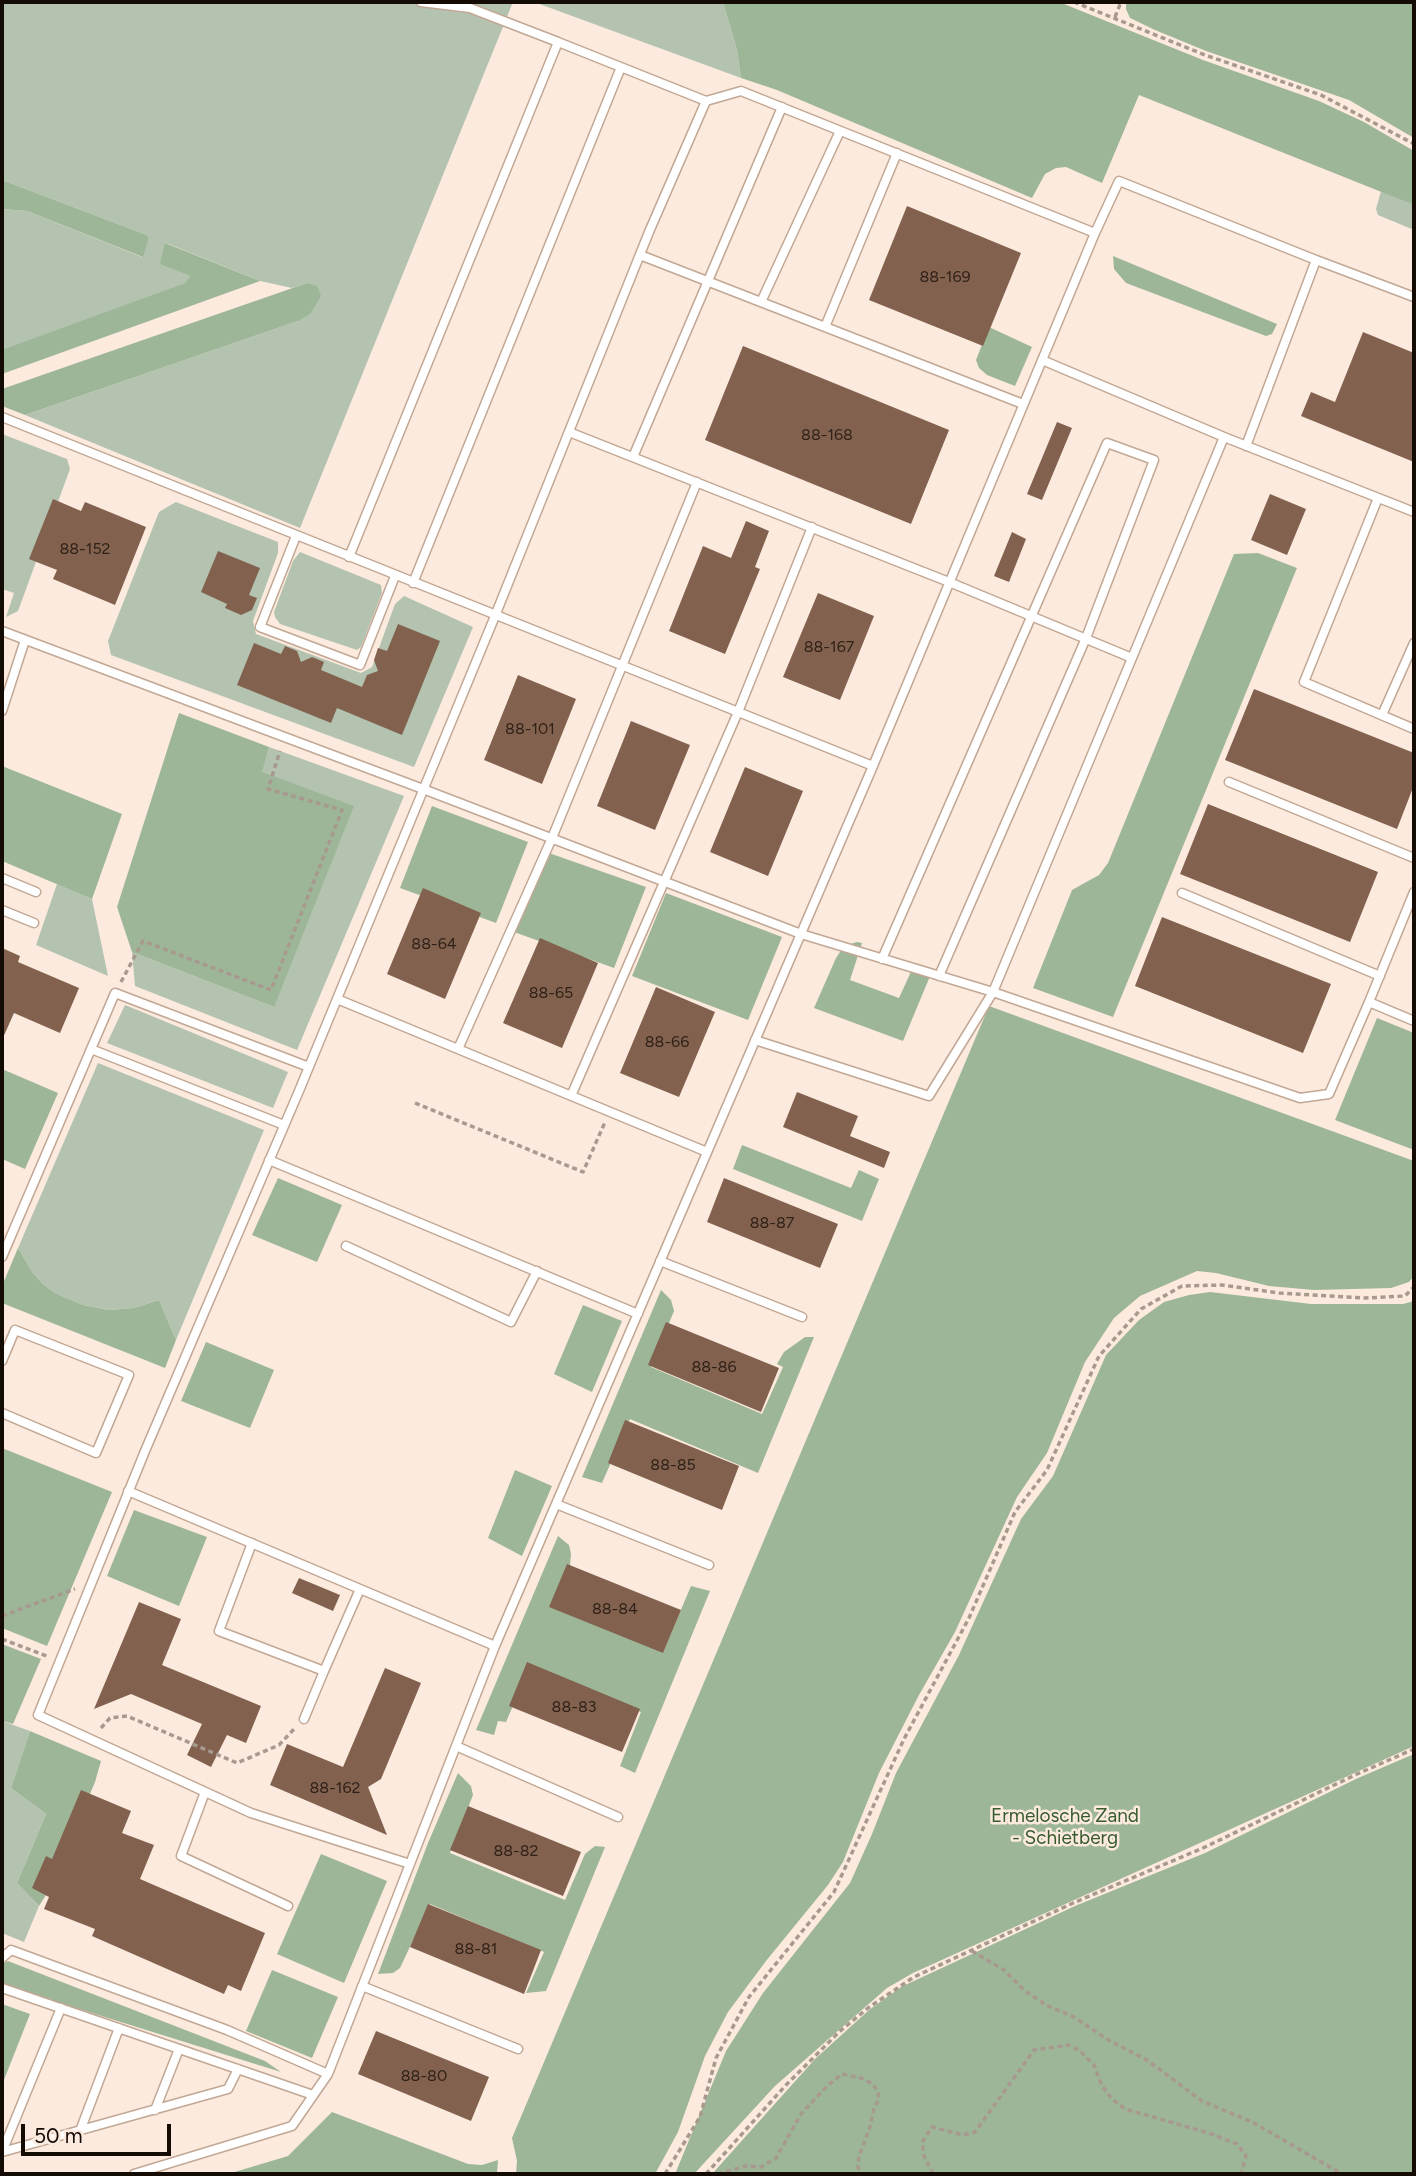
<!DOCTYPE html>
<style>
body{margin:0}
#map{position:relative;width:1416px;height:2176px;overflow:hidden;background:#fceade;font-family:Figtree,sans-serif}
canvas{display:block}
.frame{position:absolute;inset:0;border:4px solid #140b05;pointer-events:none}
.scale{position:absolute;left:21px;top:2124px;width:150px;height:32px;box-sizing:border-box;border:4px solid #140b05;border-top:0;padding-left:9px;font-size:21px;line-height:24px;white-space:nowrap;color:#140b05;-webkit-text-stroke:5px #fceade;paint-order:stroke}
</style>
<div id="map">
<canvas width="1416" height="2176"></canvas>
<div class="frame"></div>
<div class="scale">50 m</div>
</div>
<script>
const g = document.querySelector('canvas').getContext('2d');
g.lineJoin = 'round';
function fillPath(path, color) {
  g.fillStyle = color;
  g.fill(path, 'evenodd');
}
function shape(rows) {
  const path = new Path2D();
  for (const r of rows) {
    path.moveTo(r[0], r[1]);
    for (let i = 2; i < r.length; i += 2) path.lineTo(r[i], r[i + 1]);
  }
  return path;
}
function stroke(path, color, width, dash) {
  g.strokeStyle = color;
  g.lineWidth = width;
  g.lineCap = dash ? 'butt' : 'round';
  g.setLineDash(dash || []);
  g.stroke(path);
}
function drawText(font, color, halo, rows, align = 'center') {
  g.font = font + ' Figtree,sans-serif';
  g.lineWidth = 5;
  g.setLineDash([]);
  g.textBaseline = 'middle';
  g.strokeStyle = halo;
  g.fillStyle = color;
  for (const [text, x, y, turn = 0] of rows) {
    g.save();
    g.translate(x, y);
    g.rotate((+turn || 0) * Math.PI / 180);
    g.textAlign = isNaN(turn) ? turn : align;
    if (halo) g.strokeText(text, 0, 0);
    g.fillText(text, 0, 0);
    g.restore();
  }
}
const green = shape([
 [2,2,513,2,300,528,25,415,298,321,307,283,292,288,260,281,166,243,192,277,185,283,2,352,2,209,27,211,142,257,149,238,147,235,2,180],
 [534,2,723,2,737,50,741,78],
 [1381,191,1414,205,1414,230,1378,215,1376,209],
 [2,434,67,459,70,469,18,611,6,617,14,593,2,589],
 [176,502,278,542,278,553,253,621,256,634,361,673,372,667,395,604,404,596,473,627,414,767,111,655,108,641,159,512],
 [300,552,381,585,382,593,361,647,357,650,280,624,275,617,274,612,293,561],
 [269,747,404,796,297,1050,135,986,132,952,274,1007,261,772],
 [57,884,92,899,108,976,36,945],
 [125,1005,288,1072,273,1108,107,1043],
 [98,1063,264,1130,176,1340,159,1300,134,1308,109,1310,83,1305,55,1293,43,1284,33,1273,18,1248],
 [2,1721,30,1731,11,1788,46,1814,17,1883,39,1906,24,1942,2,1933]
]);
const forest = shape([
 [723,2,1059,2,1203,60,1319,101,1364,122,1414,151,1414,205,1139,95,1102,183,1066,167,1056,168,1045,174,1032,198,777,90,741,78,737,50],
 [1126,2,1414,2,1414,138,1349,100,1206,51,1155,30,1130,18,1126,9],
 [2,180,147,235,149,238,143,257,27,211,2,209],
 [165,243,260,281,2,374,2,350,185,283,191,276,160,264],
 [1113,256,1277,324,1272,334,1266,336,1126,283,1114,269],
 [307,283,317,286,321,296,310,314,298,321,25,415,2,406,2,389],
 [989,327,1032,347,1015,386,987,375,979,368,976,360],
 [1258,553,1297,568,1113,1017,1033,988,1072,890,1099,875,1108,863,1234,554],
 [179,713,269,747,262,772,354,806,274,1007,132,952,117,907],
 [2,766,122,814,92,899,2,861],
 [432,806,528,842,496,923,400,888],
 [546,852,646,887,614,968,514,932],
 [666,893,782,937,748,1020,632,976],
 [857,942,862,943,850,980,899,998,915,963,933,969,903,1041,814,1008,836,958,844,946],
 [989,1006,1414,1161,1414,1276,1409,1282,1391,1288,1314,1290,1269,1286,1216,1273,1197,1271,1140,1296,1114,1318,1085,1362,1047,1453,1017,1497,955,1632,919,1695,879,1773,843,1862,828,1885,766,1961,728,2012,705,2056,678,2132,655,2174,516,2174,517,2161,512,2138],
 [1377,1018,1414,1033,1414,1150,1335,1120],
 [2,1069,58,1093,25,1169,2,1159],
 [742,1145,851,1188,859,1170,879,1179,862,1221,733,1169],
 [278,1178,342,1205,317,1262,252,1235],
 [18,1248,33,1273,43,1284,55,1293,83,1305,109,1310,134,1308,159,1300,176,1340,165,1368,2,1303,2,1286],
 [661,1290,671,1300,674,1311,651,1367,762,1414,783,1367,777,1364,784,1352,805,1337,814,1337,758,1473,630,1419,602,1483,582,1477],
 [1210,1292,1311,1304,1403,1304,1414,1301,1414,1746,913,1973,887,1988,775,2086,694,2174,675,2174,726,2051,763,1993,850,1883,872,1834,896,1773,959,1655,1021,1519,1053,1476,1106,1355,1139,1320,1164,1302,1189,1295],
 [583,1305,622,1321,592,1392,554,1374],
 [206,1342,274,1370,250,1428,181,1401],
 [2,1448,112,1492,47,1646,2,1628],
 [515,1470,552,1486,522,1556,488,1538],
 [134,1510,207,1537,179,1606,107,1576],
 [558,1536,569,1545,571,1554,570,1565,664,1650,691,1586,710,1591,635,1773,620,1766,641,1712,530,1666,506,1722,498,1721,494,1735,476,1730],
 [2,1644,41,1659,13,1724,2,1721],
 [30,1731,101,1761,95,1782,51,1887,39,1906,17,1883,46,1814,11,1788],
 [1414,1754,1414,2174,712,2174,815,2059,869,2010,901,1987,1075,1906,1205,1853,1358,1778],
 [458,1773,471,1786,473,1795,450,1853,565,1900,585,1854,595,1846,605,1847,546,1991,526,1993,544,1952,430,1904,400,1968,393,1973,378,1974,428,1843],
 [321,1854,387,1881,344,1983,277,1954],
 [8,1961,265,2061,281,2072,2,1985,2,1964],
 [272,1970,338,1997,312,2058,246,2031],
 [2,2004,30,2014,2,2085],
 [332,2112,468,2164,482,2165,498,2160,497,2174,228,2174,288,2156]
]);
const building = shape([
 [907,206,1021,253,983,346,869,300],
 [1363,332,1414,353,1414,462,1301,416,1311,392,1335,402],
 [743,346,949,430,911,524,705,440],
 [1057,422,1072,428,1042,500,1027,494],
 [1270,494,1306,509,1287,555,1251,540],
 [53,499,81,511,85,502,146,527,115,605,53,579,57,570,29,559],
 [746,521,769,531,755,567,760,569,725,654,669,631,703,546,731,558],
 [1012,532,1026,539,1009,582,994,576],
 [218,551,260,568,249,595,257,598,252,610,241,615,225,608,227,604,201,592],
 [818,593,874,616,840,700,783,677],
 [398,624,440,641,402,735,337,708,331,723,237,685,254,643,281,654,285,646,297,651,301,662,312,657,324,662,321,670,362,687,367,675,378,671,374,660,378,648,387,651],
 [518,675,576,699,542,784,484,760],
 [1254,689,1414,753,1414,785,1397,829,1225,760],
 [631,721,690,745,655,830,597,806],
 [745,767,803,791,768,876,710,852],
 [1208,804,1378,872,1350,942,1180,874],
 [423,888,481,913,445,999,387,974],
 [1162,917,1331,984,1303,1053,1135,986],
 [540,938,598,963,562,1048,503,1023],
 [2,948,20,956,18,962,79,988,60,1033,14,1013,2,1040],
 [656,987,715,1012,679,1097,620,1073],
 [797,1092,858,1116,850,1136,890,1152,884,1168,783,1127],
 [724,1178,838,1224,820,1268,707,1222],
 [666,1322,779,1368,761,1412,648,1365],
 [625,1420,739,1466,722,1510,608,1463],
 [567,1564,681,1610,663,1653,549,1607],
 [299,1578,340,1595,333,1611,292,1593],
 [139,1602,181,1619,162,1665,261,1706,246,1743,227,1735,211,1767,187,1755,202,1724,131,1694,94,1709],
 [527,1662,640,1709,622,1752,509,1706],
 [385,1668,421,1683,381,1779,368,1787,387,1835,270,1785,287,1744,343,1767],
 [81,1790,131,1811,122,1833,154,1845,140,1879,265,1933,241,1991,228,1985,224,1994,92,1936,95,1929,44,1909,49,1897,32,1888,46,1856,52,1859],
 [468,1806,581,1852,563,1896,450,1850],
 [428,1904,541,1950,524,1994,410,1947],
 [376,2031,489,2077,471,2121,358,2074]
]);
const path = shape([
 [1074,2,1205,55,1321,95,1414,144],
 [1115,17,1121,2],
 [121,982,143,941,271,990,342,810,268,789,280,751],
 [415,1103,583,1172,605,1122],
 [2,1616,75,1589],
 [2,1639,49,1657],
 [101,1728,110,1718,127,1716,237,1763,279,1745,295,1728],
 [972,1951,1004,1970,1025,1991,1046,2005,1074,2017,1110,2041,1147,2060,1202,2101,1252,2122,1342,2174],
 [665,2174,700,2117,716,2058,749,1997,834,1892,904,1739,969,1618,1015,1512,1047,1470,1099,1356,1141,1309,1182,1286,1222,1285,1279,1293,1365,1298,1405,1296,1414,1287],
 [706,2174,786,2085,839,2032,868,2008,914,1977,1073,1903,1203,1848,1357,1774,1414,1749],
 [718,2174,746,2166,761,2167,776,2158,801,2114,827,2086,842,2074,861,2078,873,2084,878,2092,879,2099,874,2108,870,2127,859,2156,858,2167,860,2174],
 [933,2174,923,2154,923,2141,932,2127,963,2135,975,2132,1034,2050,1069,2045,1080,2051,1094,2065,1102,2086,1112,2099,1125,2109,1209,2133,1237,2144,1246,2156,1241,2174]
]);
const service = shape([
 [421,2,470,8,558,42],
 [1095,233,1119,181,1316,260],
 [640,255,1023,404],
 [761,302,840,131],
 [825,327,897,153],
 [2,417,873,766],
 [569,432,949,582,1132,658],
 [1224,437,1414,512],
 [1246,446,1316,260,1414,297],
 [633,457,782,107],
 [1378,498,1304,682,1414,729],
 [296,536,260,627,360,665,395,576],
 [349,557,558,42,706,101],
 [413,583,621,67],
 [2,631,423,789,801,934,993,992,1224,437,1042,360],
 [2,711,25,640],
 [1382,715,1414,643],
 [1229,782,1414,858],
 [2,878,36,892],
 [1182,893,1380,976],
 [2,910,34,923],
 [882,959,1107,443,1154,460,1086,638,939,976],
 [337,999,707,1152],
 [1369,1002,1414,892],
 [755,1040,929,1096,993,992,1300,1098,1329,1094,1369,1002,1414,1021],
 [91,1049,284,1125],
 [458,1049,552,838,697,482],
 [571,1096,738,712,812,527],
 [269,1160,638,1314],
 [346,1246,511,1322,537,1271],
 [2,1257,115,993,309,1067],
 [660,1261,802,1317],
 [2,1361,15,1330,129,1375,96,1453,2,1413],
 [128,1491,495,1646],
 [556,1504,709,1565],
 [252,1543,219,1631,324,1671,360,1589],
 [304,1719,324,1671],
 [456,1746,618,1817],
 [205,1792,181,1856,288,1906],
 [2,1958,11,1950,227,2030,328,2074],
 [362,1986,518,2049],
 [2,1988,313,2095],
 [61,2008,2,2152,228,2089,238,2069],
 [155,2110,179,2049],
 [80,2131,119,2028],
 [134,2174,292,2126,328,2074,495,1646,873,766,1095,233,741,91,706,101,649,232,495,616,299,1091,145,1451,38,1715,251,1813,410,1864]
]);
const numberNames = [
 ["88-169",945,277],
 ["88-168",827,435],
 ["88-152",85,549],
 ["88-167",829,647],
 ["88-101",530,729],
 ["88-64",434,944],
 ["88-65",551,993],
 ["88-66",667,1042],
 ["88-87",772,1223],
 ["88-86",714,1367],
 ["88-85",673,1465],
 ["88-84",615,1609],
 ["88-83",574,1707],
 ["88-162",335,1788],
 ["88-82",516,1851],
 ["88-81",476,1949],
 ["88-80",424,2076]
];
const parkNames = [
 ["Ermelosche Zand",1065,1816],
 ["- Schietberg",1065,1838]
];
fillPath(green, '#b3c3b0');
fillPath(forest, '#9db698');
fillPath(building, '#82624f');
stroke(service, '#c2a794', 11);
stroke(path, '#a8998f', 3.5, [5, 3.5]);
stroke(service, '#fff', 8);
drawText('16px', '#302118', null, numberNames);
drawText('19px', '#365b2f', '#fceade', parkNames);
</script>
